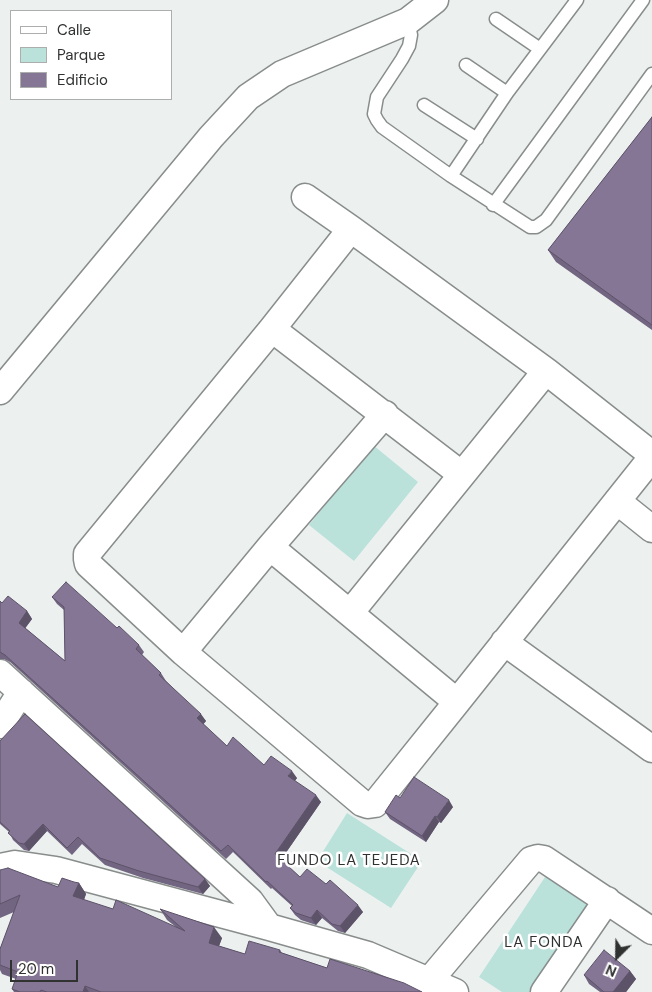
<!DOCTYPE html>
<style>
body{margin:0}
#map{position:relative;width:652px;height:992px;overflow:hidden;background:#ecf1f0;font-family:"DM Sans",sans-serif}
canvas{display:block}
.legend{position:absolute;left:10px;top:10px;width:162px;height:90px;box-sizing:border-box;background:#fff;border:1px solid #acadad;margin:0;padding:6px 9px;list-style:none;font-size:15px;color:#303231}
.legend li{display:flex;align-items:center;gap:10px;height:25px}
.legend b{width:25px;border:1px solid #acadad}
.north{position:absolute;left:592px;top:932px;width:50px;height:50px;-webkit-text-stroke:4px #fff;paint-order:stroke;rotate:203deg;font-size:14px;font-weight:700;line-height:20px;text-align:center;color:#303231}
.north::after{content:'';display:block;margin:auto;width:18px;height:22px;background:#303231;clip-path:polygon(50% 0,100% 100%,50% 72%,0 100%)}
.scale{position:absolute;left:10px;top:960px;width:68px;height:22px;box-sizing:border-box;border:2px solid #303231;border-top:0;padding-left:6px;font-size:15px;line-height:18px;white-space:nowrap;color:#303231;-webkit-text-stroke:4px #fff;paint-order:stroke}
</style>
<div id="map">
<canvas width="652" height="992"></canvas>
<ul class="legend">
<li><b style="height:6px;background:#fff"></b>Calle</li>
<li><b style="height:14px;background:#bae1da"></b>Parque</li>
<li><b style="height:14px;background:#857696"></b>Edificio</li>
</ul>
<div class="north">N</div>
<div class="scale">20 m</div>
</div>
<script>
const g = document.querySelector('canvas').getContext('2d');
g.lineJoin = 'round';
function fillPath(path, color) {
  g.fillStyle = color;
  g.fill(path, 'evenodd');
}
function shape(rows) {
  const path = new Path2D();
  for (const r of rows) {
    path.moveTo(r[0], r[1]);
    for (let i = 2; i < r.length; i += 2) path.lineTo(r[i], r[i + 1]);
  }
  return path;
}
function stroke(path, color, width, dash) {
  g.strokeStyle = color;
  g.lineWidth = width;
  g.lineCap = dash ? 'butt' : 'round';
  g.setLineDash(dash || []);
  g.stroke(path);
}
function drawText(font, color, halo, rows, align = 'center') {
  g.font = font + ' "DM Sans",sans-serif';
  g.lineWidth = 5;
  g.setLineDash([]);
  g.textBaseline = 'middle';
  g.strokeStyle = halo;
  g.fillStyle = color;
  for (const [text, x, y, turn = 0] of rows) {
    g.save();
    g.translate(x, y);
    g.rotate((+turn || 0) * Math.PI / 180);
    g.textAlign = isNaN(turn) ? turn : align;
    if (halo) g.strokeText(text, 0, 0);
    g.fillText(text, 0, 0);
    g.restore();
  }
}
const green = shape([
 [373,445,418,482,354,561,309,525],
 [347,813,422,861,391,908,317,861],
 [549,871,610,911,556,992,502,992,479,977]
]);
const lane = shape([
 [496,19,540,49],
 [408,21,411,35,409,46,402,59,377,97,374,114,377,120,382,127,451,176,530,227,536,227,546,220,652,74],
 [466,65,507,93],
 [424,105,477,139],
 [451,176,507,93,577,0],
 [493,205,643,0]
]);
const street = shape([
 [305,197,351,229,546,371,650,453,651,457,649,461,457,702,375,804,368,805,362,803,183,652,88,564,87,559,87,554,272,329,351,229],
 [272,329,461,474],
 [0,391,211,137,248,97,282,74,408,21,435,0],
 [617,501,652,529],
 [270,547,457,702],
 [350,613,546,371],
 [504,642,652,749],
 [183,652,270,547,385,414],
 [0,673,250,901,269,927],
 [0,725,21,692],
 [0,867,15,864,56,870,269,927,368,955,455,992],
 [429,981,531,860,538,858,544,859,652,931],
 [544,992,607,900]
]);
const wall = shape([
 [652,117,652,330,556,262,548,250],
 [52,597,117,628,139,645,144,652,142,655,161,673,166,681,206,721,203,724,227,746,264,765,297,778,295,781,321,802,281,860,300,877,326,884,363,912,345,933,338,931,322,918,316,925,301,920,295,915,290,908,292,906,272,888,271,889,233,852,226,859,10,662,4,659,0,659,0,601,2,603,27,611,32,619,25,628,65,661,64,610,57,604],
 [0,741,205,879,210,886,203,894,143,878,105,865,82,844,72,855,47,831,29,851,24,850,13,840,9,832,0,824],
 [400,798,453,807,441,823,439,822,426,842,390,819,385,812],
 [0,870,58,887,79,883,86,894,84,900,113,909,176,927,167,920,160,909,222,938,219,946,245,954,280,950,282,953,327,968,422,992,14,992,12,989,16,979,2,974,0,970,0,949,14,912,0,918],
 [630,971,636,979,626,992,600,992,589,984,584,975]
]);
const shadedWall = shape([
 [27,611,32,619,24,630,19,623],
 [201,714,206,721,202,726,197,718],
 [292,771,297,778,293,783,288,776],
 [316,795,321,802,280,861,275,854],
 [449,800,453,807,441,823,437,817],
 [435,816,439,822,426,842,422,836],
 [43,824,47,831,29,851,24,844],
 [205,879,210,886,203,894,198,887],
 [79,883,86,894,81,907,73,896],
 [358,905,363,912,345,933,340,926],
 [317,910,322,918,316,925,311,918],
 [214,927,222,938,216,954,209,943],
 [630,971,636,979,626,992,613,992],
 [85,986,89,992,83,992]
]);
const building = shape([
 [652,117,652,325,548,250,652,117],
 [66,582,117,628,119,626,139,645,136,649,161,673,159,675,201,714,197,718,227,746,233,737,264,765,271,756,292,771,288,776,316,795,275,854,300,877,307,869,326,884,330,880,358,905,340,926,332,924,317,910,311,918,296,913,290,908,293,905,267,881,266,882,228,845,221,851,5,655,0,652,0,601,2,603,8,596,27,611,19,623,65,661,64,607,52,597,66,582],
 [25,714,205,879,198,887,139,871,100,858,78,837,67,848,43,824,24,844,19,843,8,833,10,831,0,822,0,741,25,714],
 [414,777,449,800,437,817,435,816,422,836,385,812,396,795,400,798,414,777],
 [8,868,58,887,62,878,74,882,79,883,73,896,113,909,116,900,185,931,160,909,214,927,209,943,245,954,249,941,280,950,279,952,327,968,330,959,404,983,422,992,101,992,85,986,83,992,47,992,41,990,40,992,20,992,12,989,18,972,0,965,0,949,20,895,0,904,0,870,8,868],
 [604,950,630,971,613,992,604,992,584,975,604,950]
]);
const neighbourhoodNames = [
 ["FUNDO LA TEJEDA",349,861],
 ["LA FONDA",544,943]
];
fillPath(green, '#bae1da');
stroke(lane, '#888d8c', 15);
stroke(street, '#888d8c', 29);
stroke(lane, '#fff', 12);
stroke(street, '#fff', 26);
fillPath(wall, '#726581');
fillPath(shadedWall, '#5d5369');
fillPath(building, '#857696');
stroke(building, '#5d5369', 1);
g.letterSpacing = '1px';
drawText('15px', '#303231', '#fff', neighbourhoodNames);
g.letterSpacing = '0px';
</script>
